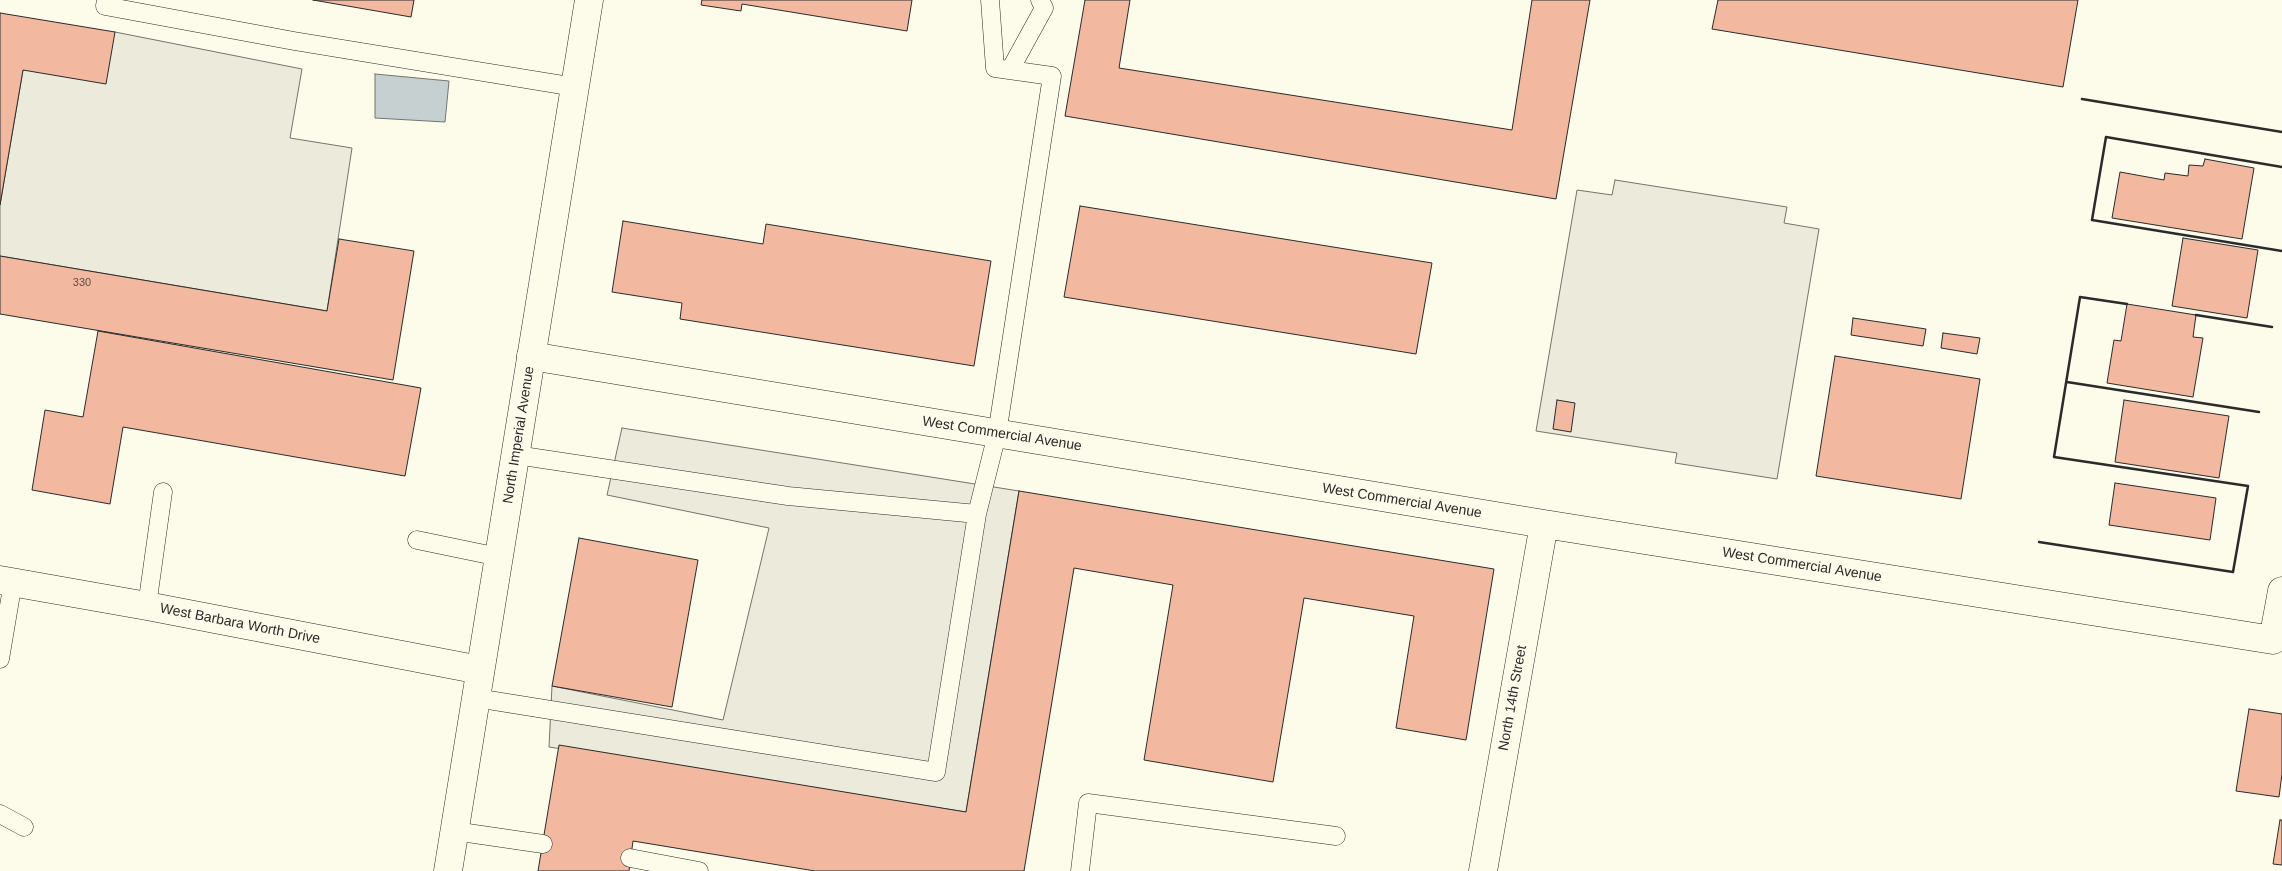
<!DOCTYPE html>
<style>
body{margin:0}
canvas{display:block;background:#fdfbea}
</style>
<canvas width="2282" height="871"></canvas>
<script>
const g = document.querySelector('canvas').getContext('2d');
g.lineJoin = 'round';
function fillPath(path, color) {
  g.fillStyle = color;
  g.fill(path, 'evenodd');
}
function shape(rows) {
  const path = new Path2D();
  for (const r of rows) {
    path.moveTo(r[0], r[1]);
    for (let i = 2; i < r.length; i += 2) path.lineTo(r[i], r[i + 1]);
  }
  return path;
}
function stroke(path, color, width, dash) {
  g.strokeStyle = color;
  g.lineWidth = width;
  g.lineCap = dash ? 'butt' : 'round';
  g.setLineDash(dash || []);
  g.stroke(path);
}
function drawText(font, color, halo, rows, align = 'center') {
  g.font = font + ' Arial,sans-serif';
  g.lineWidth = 4;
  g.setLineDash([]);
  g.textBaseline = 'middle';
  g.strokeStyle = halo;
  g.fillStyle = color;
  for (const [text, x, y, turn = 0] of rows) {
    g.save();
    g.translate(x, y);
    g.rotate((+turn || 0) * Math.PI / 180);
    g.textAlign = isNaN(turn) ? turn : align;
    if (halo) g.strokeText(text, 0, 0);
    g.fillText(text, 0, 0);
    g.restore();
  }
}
const parking = shape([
 [115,32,302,69,290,138,352,148,327,311,0,256,0,205,23,70,115,32],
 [1615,180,1787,207,1784,223,1819,229,1777,479,1675,463,1677,453,1536,431,1577,190,1612,195,1615,180],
 [622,428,1019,491,966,812,549,747,552,686,723,720,769,528,607,495,622,428]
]);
const water = shape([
 [375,74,449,81,445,122,375,118,375,74]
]);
const building = shape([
 [313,0,414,0,411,17,313,0],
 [702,0,912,0,907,31,742,4,741,11,701,5,702,0],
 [1085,0,1130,0,1119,68,1512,130,1532,0,1590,0,1556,199,1065,116,1085,0],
 [1718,0,2078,0,2063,87,1712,29,1718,0],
 [0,13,115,32,106,84,23,70,0,205,0,13],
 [2205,159,2254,168,2242,239,2112,218,2120,172,2164,180,2165,173,2188,176,2189,165,2203,166,2205,159],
 [1080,206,1432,263,1416,354,1064,297,1080,206],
 [623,221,763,244,766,224,991,261,974,366,680,319,682,303,612,292,623,221],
 [2183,238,2258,250,2247,318,2172,306,2183,238],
 [339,239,414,251,393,380,0,314,0,256,327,311,339,239],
 [2127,304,2196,315,2193,337,2203,338,2193,397,2107,383,2114,340,2121,341,2127,304],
 [1853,318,1926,329,1923,346,1851,335,1853,318],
 [98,331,421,388,405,476,123,427,110,504,32,490,45,410,83,417,98,331],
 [1943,333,1980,338,1977,354,1941,348,1943,333],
 [1835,356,1980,379,1961,499,1816,476,1835,356],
 [1557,400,1575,403,1571,432,1553,429,1557,400],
 [2124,400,2229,416,2219,478,2115,462,2124,400],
 [2115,483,2216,498,2210,540,2109,525,2115,483],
 [1019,491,1494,569,1466,740,1396,728,1414,616,1304,598,1273,782,1144,760,1173,585,1074,568,1024,871,815,871,633,841,629,871,538,871,559,745,966,812,1019,491],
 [579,538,698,560,672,707,552,686,579,538],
 [2249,709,2282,714,2282,774,2279,797,2236,791,2249,709],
 [2280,820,2282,820,2282,865,2273,864,2280,820]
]);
const service = shape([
 [106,0,105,6,294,41,575,87],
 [1010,70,1044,8,1040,0],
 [516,455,788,496,977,514],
 [417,540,499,557],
 [147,606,163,492],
 [0,659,13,582],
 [476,698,936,772,977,514,997,434,1052,76,995,68,990,0],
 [0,814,24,827],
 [454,831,543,844],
 [630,858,699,871],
 [1080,871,1088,803,1336,836]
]);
const minor = shape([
 [531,356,1544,524,2273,640,2282,591],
 [0,580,147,606,480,670],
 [1483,871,1544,524]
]);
const trunk = shape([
 [448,871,589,0]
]);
const wall = shape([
 [2082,99,2282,132],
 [2282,167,2106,137,2092,220,2282,251],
 [2196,315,2272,327],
 [2067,382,2259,412],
 [2039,542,2233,572,2248,486,2054,457,2080,297,2127,304]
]);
const numberNames = [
 ["330",82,283]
];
const streetNames = [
 ["West Commercial Avenue",1002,434,9],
 ["North Imperial Avenue",519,435,-81],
 ["West Commercial Avenue",1402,501,9],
 ["West Commercial Avenue",1802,565,9],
 ["West Barbara Worth Drive",240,624,11],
 ["North 14th Street",1513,698,-80]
];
fillPath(parking, '#eceadb');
stroke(parking, '#74746e', 1);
fillPath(water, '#c7d0d0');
stroke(water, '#74746e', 1);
fillPath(building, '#f2b8a0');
stroke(building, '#2b2b2b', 1);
stroke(service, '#2b2b2b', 19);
stroke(minor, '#2b2b2b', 29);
stroke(trunk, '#2b2b2b', 29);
stroke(service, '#fdfbea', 18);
stroke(minor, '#fdfbea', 28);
stroke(trunk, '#fdfbea', 28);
stroke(wall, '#2b2b2b', 2.5);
drawText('11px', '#5d4e48', null, numberNames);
drawText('14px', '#2b2b2b', '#fdfbea', streetNames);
</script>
